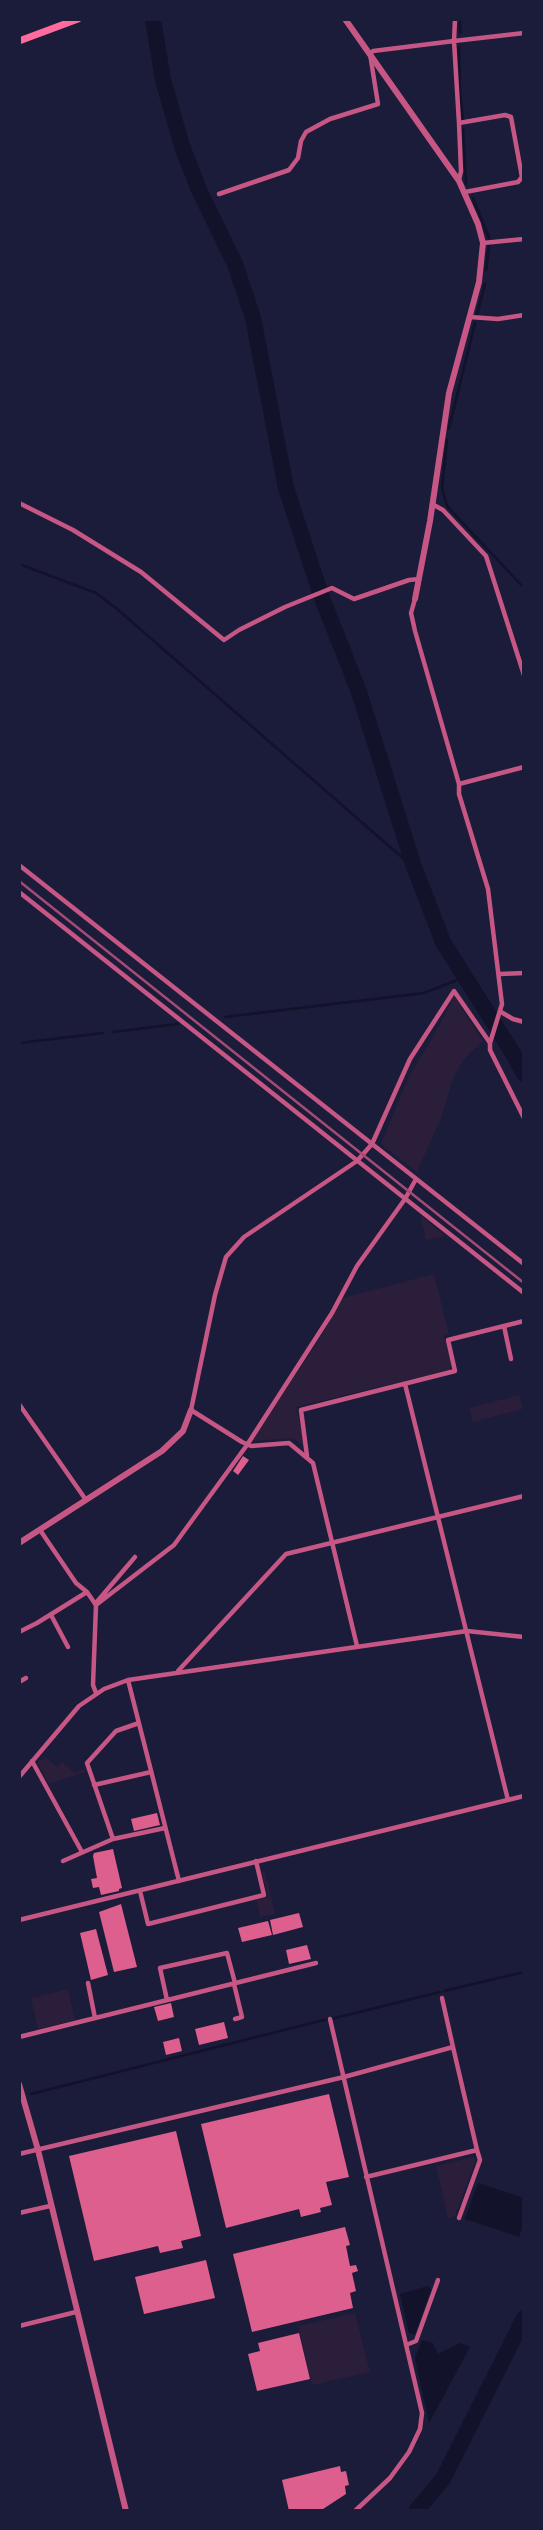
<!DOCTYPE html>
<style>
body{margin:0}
#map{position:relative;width:543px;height:2530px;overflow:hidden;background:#1b1b3a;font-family:Manrope,sans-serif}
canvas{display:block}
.frame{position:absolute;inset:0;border:21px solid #1b1b3a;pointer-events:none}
</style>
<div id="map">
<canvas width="543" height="2530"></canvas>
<div class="frame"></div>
</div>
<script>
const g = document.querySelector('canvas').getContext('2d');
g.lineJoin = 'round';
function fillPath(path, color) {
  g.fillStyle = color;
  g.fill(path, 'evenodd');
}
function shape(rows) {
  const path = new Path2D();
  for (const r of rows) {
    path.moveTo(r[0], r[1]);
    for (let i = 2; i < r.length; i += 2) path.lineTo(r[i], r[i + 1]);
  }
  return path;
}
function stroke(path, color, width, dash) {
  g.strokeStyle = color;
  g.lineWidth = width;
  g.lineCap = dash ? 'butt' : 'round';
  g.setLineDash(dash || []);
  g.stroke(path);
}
const green = shape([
 [454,996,483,1041,464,1059,454,1076,441,1118,417,1172,381,1144,409,1076,433,1037],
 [420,1215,445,1236,426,1240],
 [434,1274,449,1334,444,1336,452,1366,450,1370,296,1407,305,1443,303,1446,293,1438,252,1441,322,1335,342,1298],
 [519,1395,523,1409,473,1422,469,1408],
 [45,1757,57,1767,62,1762,75,1773,85,1769,86,1772,49,1784,38,1764,39,1759,42,1761],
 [265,1871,275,1914,260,1917,256,1900,268,1897,262,1872],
 [68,1989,75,2020,38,2029,31,1998],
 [473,2157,476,2160,455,2216,448,2218,436,2166],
 [355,2313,370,2372,312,2385,298,2326]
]);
const water = shape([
 [478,2183,524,2198,524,2223,519,2237,465,2219],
 [428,2286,431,2290,415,2334,409,2333,400,2294],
 [422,2340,433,2343,438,2354,460,2343,470,2347,429,2423,415,2358]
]);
const stream = shape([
 [460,33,460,19],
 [459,47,460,95,463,119],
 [463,129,466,183],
 [473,198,489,238],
 [486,270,489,246],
 [477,315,485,284],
 [449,428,475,323],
 [447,440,442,488,447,506,524,588],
 [19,564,96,593,116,608,405,860,413,864],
 [225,1017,424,993,465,977],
 [113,1032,178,1024],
 [19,1043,103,1033],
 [444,1991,524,1972],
 [331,2019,440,1992],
 [31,2094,328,2019]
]);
const river = shape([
 [153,19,163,80,182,146,199,190,235,264,253,318,286,488,322,598,359,692,413,864,443,942,514,1055,524,1074],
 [416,2511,443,2479,524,2318]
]);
const building = shape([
 [243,1456,249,1460,238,1475,233,1471],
 [157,1813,160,1825,134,1831,131,1819],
 [113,1849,122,1888,119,1889,119,1891,101,1895,99,1887,93,1888,91,1879,97,1878,93,1856,94,1853],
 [121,1904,137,1967,114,1972,99,1912],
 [299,1913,303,1927,273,1935,270,1920],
 [268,1921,272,1935,242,1942,238,1928],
 [96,1929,108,1975,91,1980,80,1933],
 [307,1945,311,1959,289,1964,286,1950],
 [171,2003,174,2017,158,2021,154,2007],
 [224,2022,228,2038,199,2045,195,2029],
 [179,2038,182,2051,166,2055,163,2042],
 [329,2094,349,2177,326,2182,332,2205,320,2208,321,2212,301,2217,299,2209,226,2228,201,2124],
 [176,2131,201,2236,181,2241,183,2248,160,2253,158,2246,94,2261,69,2156],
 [345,2227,350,2245,346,2246,350,2266,356,2265,358,2271,352,2273,356,2291,350,2293,353,2308,252,2332,233,2254],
 [206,2260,215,2298,144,2314,135,2277],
 [299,2333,310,2379,257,2391,248,2354,260,2351,258,2343],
 [340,2466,341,2472,346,2471,349,2485,345,2486,346,2494,320,2511,289,2511,282,2480]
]);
const minor = shape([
 [459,123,505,115,511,117,522,177,518,182,465,192],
 [459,180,461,171,459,123,454,41,524,33],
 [219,194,289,170,298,158,301,141,306,132,330,119,378,104,370,54,373,51,454,41,455,19],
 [483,243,524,239],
 [470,317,498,319,524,315],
 [19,503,73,530,141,572,224,640,239,630,285,607,332,588,354,599,409,580,419,579],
 [432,504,443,510,486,556,524,675],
 [415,599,411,613,415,631,459,784,459,794,488,889,502,1004,490,1043],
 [459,784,524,767],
 [19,865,524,1264],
 [19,892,524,1293],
 [500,974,524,973],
 [501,1012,513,1019,524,1022],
 [504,1326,511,1359],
 [405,1384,508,1800],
 [19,1404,86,1500],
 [307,1456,301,1410,455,1371,448,1340,524,1321],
 [40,1530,76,1583,87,1592,96,1605,93,1685,96,1693],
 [95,1604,135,1557],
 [96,1605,174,1545,247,1445,332,1313,357,1266,405,1199,416,1179],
 [51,1615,68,1647],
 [19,1632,37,1623,87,1592],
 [357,1646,313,1463,289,1443,251,1446,242,1442,191,1410,215,1295,226,1257,244,1237,357,1161,372,1144,410,1059,454,991,490,1043,490,1050,524,1118],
 [178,1671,286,1554,524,1496],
 [128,1680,179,1881],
 [19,1682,26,1678],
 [32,1761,82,1852],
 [19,1777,79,1706,104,1689,128,1680,467,1631,524,1637],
 [94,1785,151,1772],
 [113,1839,87,1763,116,1731,139,1723],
 [63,1861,113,1839,165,1828],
 [140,1891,148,1924,264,1895,256,1861],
 [19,1920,524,1796],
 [88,1983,95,2018],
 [234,1984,242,2017,235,2019],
 [442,1998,453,2047],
 [167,2000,160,1968,227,1953,235,1983],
 [330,2019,422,2413,420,2429,409,2452,390,2478,355,2511],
 [19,2037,316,1963],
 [19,2154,344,2077,453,2047,477,2150,366,2177],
 [19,2213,50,2206],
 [459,2218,480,2160,477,2150],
 [19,2326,76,2312],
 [406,2345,416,2341,438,2280]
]);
const tertiary = shape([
 [345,19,459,181,478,224,483,243,479,282,449,393,430,521,415,599],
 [19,1543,162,1451,183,1431,191,1410],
 [19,2084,38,2150,126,2511]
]);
const secondary = shape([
 [19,41,78,19]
]);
const rail = shape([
 [19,881,524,1283]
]);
fillPath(green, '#2a1e3b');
fillPath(water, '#12122b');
stroke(stream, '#12122b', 2.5);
stroke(river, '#12122b', 16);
fillPath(building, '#dd5f8e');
stroke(minor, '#c65784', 4.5);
stroke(tertiary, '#c65784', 6);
stroke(secondary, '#ff6b9d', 7);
stroke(rail, '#a44b75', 2.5);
</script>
